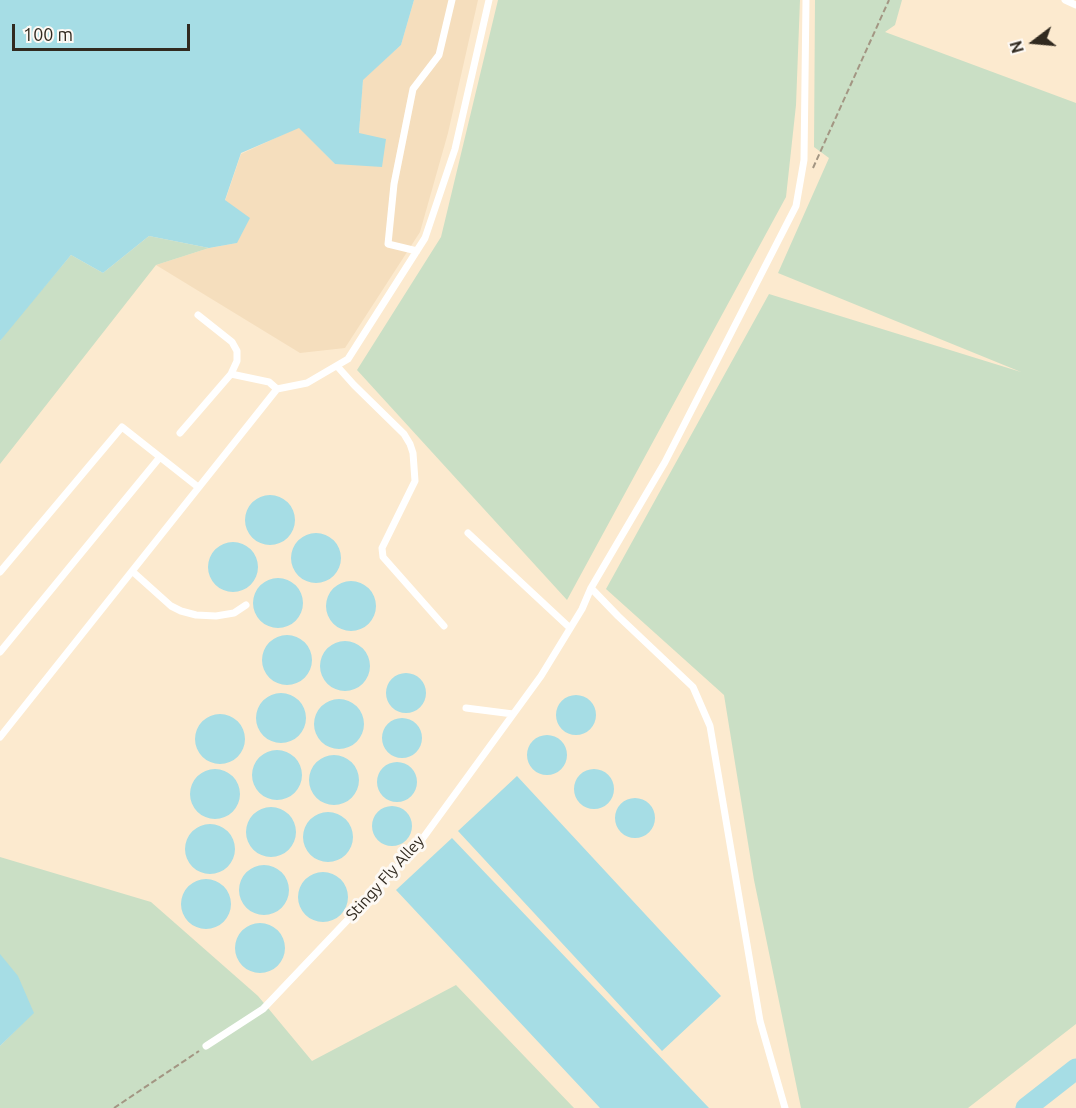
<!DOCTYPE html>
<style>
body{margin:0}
#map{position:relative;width:1076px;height:1108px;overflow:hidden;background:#fceacf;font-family:Ubuntu,sans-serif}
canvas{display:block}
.north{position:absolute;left:1004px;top:12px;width:60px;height:60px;-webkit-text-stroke:4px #fdf9f4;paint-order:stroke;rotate:254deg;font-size:16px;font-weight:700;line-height:24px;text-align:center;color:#312a20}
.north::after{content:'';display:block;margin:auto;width:21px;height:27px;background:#312a20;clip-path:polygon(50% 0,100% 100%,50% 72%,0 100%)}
.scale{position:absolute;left:12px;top:24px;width:178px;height:27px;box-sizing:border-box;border:3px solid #312a20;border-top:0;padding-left:8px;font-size:18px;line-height:21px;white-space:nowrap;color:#312a20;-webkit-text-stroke:4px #fdf9f4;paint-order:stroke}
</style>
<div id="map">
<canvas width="1076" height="1108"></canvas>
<div class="north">N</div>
<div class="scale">100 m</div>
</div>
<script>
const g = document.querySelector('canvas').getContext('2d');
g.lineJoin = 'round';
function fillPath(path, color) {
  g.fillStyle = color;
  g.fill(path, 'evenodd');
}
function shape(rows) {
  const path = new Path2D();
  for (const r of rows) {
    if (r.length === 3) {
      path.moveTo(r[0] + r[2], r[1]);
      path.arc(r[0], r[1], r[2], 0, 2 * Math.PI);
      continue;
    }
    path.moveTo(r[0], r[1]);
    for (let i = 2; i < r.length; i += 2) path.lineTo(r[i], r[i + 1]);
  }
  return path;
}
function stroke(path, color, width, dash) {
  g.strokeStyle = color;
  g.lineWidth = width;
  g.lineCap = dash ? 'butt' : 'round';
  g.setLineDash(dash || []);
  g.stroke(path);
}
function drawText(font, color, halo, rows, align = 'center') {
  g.font = font + ' Ubuntu,sans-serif';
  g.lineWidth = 6;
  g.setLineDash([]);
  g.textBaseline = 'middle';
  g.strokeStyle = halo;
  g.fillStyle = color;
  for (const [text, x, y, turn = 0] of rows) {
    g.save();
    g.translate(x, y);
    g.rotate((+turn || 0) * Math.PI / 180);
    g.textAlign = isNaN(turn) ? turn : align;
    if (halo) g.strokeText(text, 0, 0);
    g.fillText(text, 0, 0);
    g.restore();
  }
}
const built = shape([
 [414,0,478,0,448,133,420,232,345,348,300,353,156,265,209,248,237,243,225,201,241,154,299,127,335,164,359,133,363,79,401,45]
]);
const green = shape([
 [498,0,800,0,796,105,786,197,567,600,357,370,441,237],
 [815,0,902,0,895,25,885,32,1076,103,1076,1024,968,1108,801,1108,754,880,724,695,606,589,769,294,1021,372,778,273,829,158,814,147],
 [149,236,209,248,156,265,0,464,0,341,5,333,71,255,103,273],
 [0,857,151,902,258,996,312,1061,456,985,574,1108,0,1108,0,1046,33,1013,0,956]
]);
const water = shape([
 [0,0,414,0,401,45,363,80,359,133,386,139,382,167,335,164,299,128,241,153,225,200,250,218,237,243,209,248,149,236,103,273,71,255,0,341],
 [270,520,25],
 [316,558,25],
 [233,567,25],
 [278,603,25],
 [351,606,25],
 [287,660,25],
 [345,666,25],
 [406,693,20],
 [281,718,25],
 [576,715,20],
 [339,724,25],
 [220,739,25],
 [402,738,20],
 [547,755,20],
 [277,775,25],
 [334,780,25],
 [397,782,20],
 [594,789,20],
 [215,794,25],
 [517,776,721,996,662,1051,458,831],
 [635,818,20],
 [392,826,20],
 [271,832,25],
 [328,837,25],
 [210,849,25],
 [452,838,709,1108,600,1108,396,890],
 [264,890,25],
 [323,897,25],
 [206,904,25],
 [260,948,25],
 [0,954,18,976,34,1013,0,1046]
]);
const river = shape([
 [1026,1108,1076,1069]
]);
const path = shape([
 [813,168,889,0],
 [114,1108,199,1051]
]);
const service = shape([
 [1065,0,1076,5],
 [417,251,388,244,394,184,413,89,439,55,452,0],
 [337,366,354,385,404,434,410,444,413,453,415,481,382,548,383,557,444,626],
 [231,374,269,382,277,389],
 [180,433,231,374,237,361,237,351,232,342,198,315],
 [468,533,570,628],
 [132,571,171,606,181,611,196,615,216,616,234,613,246,605],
 [0,572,122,427,198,487],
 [591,588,618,616,693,687,710,726,760,1021,785,1108],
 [0,652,160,457],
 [466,708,513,714],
 [0,737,277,389,307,383,348,359,425,238,455,149,489,0],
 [206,1046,263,1009,415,849,541,676,582,609,591,588,665,462,796,206,804,160,806,0]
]);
const streetNames = [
 ["Stingy Fly Alley",385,878,-48]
];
fillPath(built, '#f5debd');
fillPath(green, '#cadfc5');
fillPath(water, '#a6dde5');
stroke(river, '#a6dde5', 21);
stroke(path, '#a39683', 2, [6, 3]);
stroke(service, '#fff', 7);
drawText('16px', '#312a20', '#fdf9f4', streetNames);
</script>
